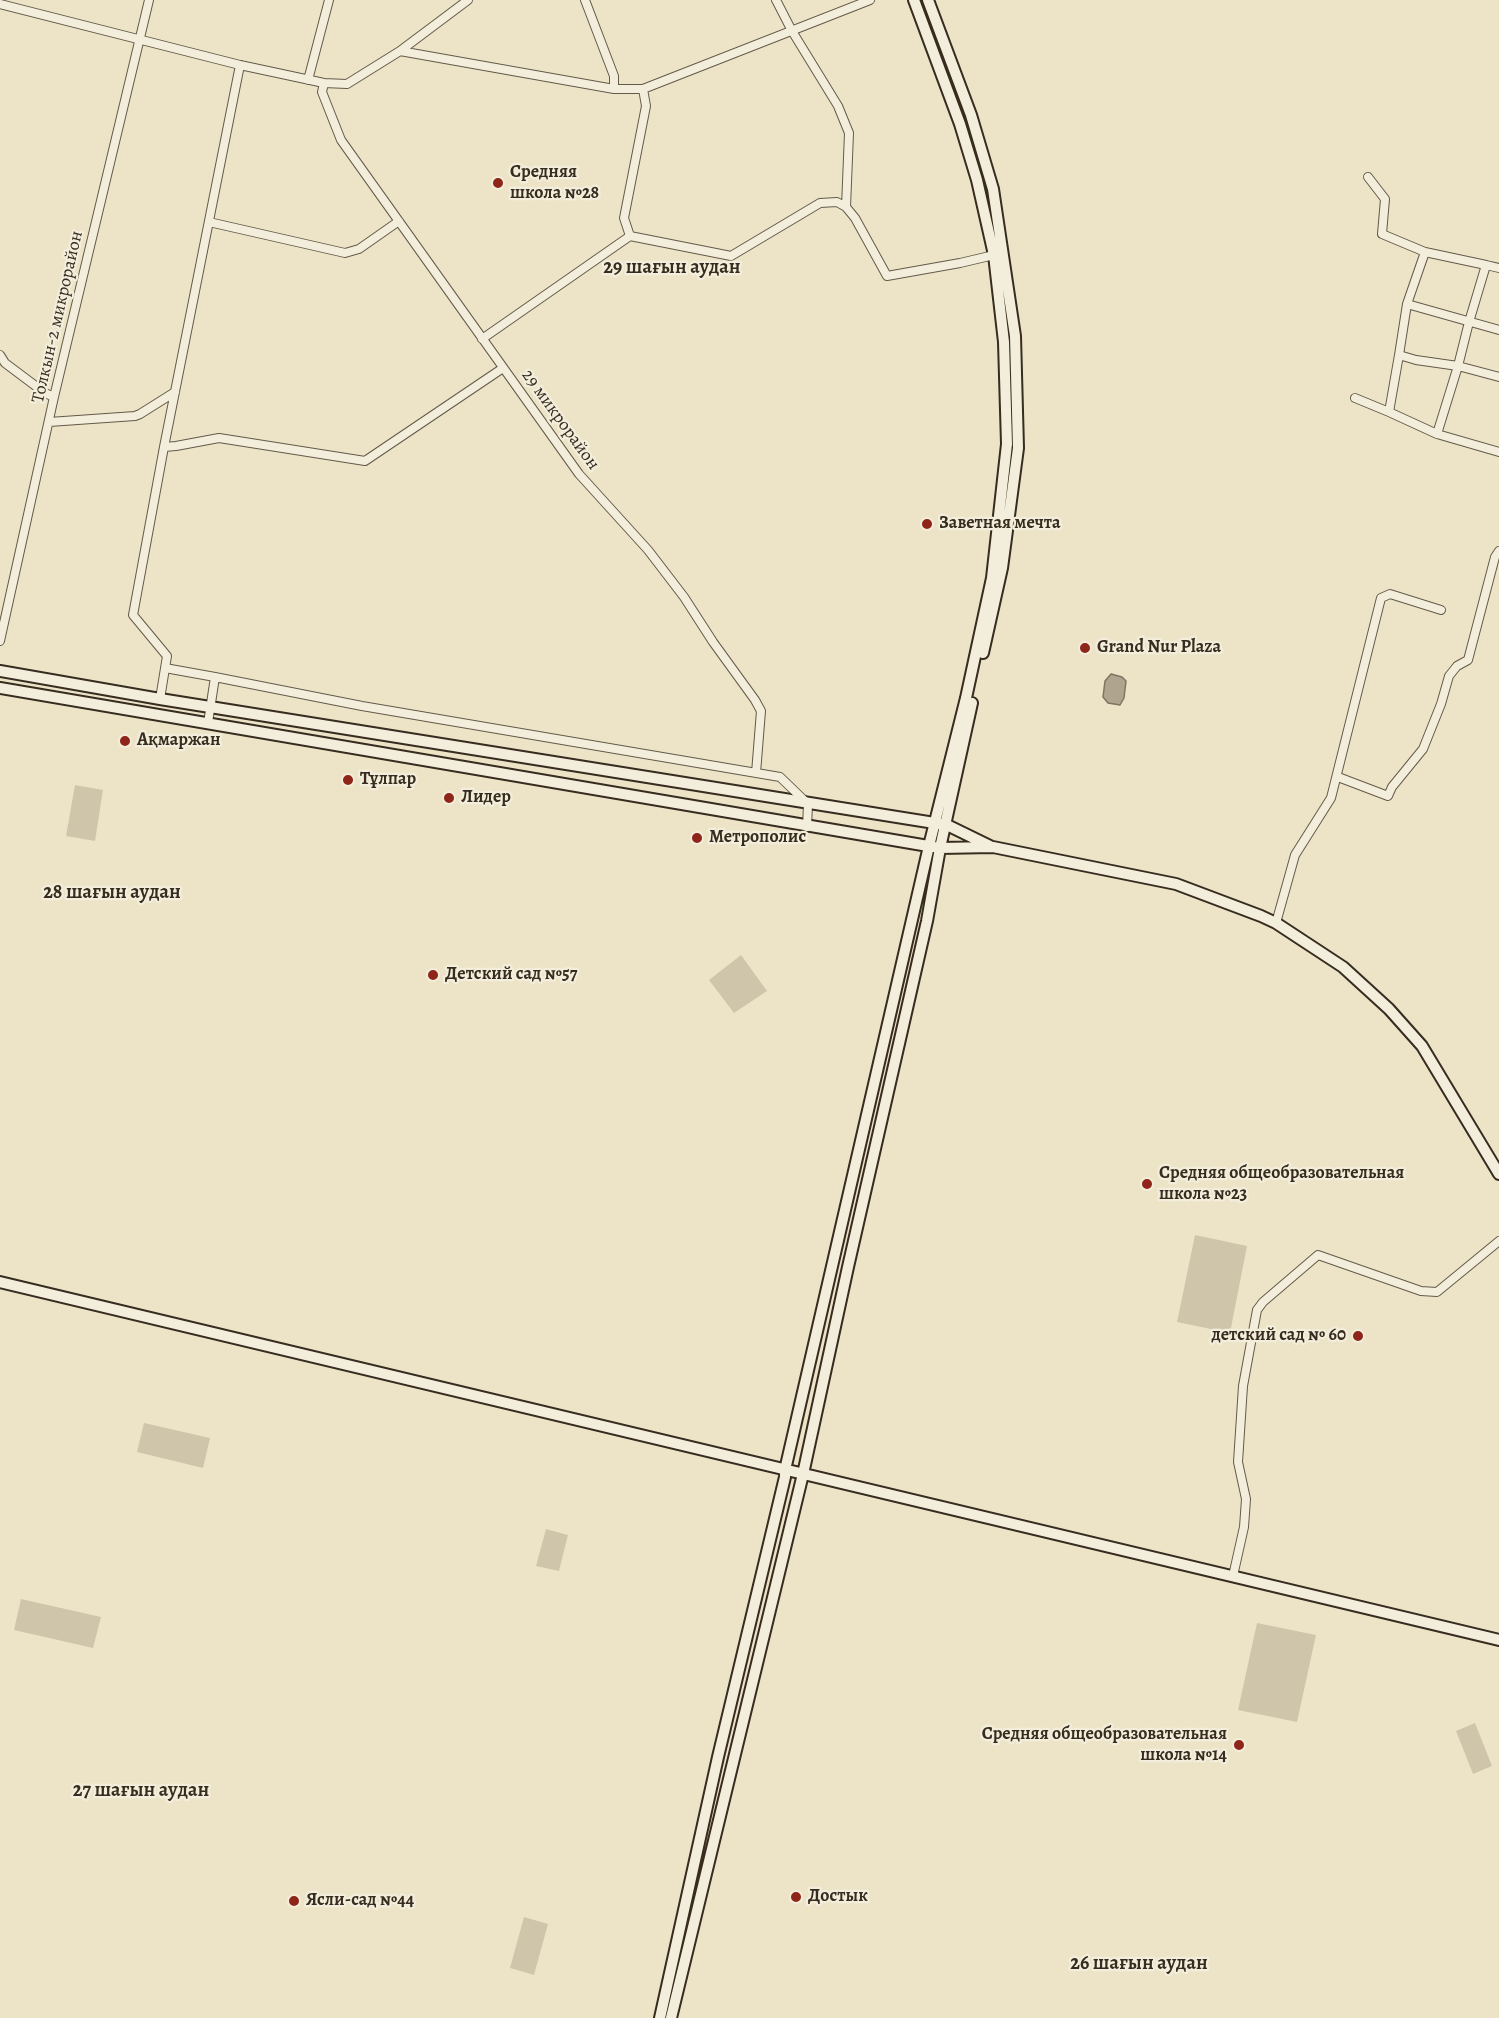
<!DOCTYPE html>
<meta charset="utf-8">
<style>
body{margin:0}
canvas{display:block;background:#ede4c8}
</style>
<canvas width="1499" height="2018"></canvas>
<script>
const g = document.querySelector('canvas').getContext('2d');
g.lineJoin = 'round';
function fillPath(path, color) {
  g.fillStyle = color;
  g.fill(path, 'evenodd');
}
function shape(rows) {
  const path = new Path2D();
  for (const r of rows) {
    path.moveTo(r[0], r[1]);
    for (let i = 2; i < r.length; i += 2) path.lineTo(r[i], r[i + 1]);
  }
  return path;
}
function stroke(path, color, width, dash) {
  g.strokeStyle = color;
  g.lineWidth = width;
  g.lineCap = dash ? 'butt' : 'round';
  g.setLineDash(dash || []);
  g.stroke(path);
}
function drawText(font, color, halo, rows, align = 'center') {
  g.font = font + ' Alegreya,serif';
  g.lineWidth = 4.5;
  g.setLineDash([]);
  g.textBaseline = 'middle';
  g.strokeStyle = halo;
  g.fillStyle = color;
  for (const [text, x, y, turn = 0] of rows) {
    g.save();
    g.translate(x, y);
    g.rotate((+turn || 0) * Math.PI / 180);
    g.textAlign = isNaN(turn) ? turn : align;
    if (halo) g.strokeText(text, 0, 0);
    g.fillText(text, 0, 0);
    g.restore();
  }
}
const green = shape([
 [75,785,103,790,95,841,66,836],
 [741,955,767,991,734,1013,709,980],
 [1195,1235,1247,1246,1230,1333,1177,1322],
 [144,1423,210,1438,203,1468,137,1452],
 [546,1529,568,1535,559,1571,536,1566],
 [21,1599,101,1617,93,1648,14,1630],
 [1257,1623,1316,1635,1297,1722,1238,1710],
 [1475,1723,1492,1766,1473,1774,1456,1731],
 [524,1917,548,1924,534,1975,510,1968]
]);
const water = shape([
 [1111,674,1122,677,1126,681,1124,698,1120,705,1108,703,1103,697,1105,681,1111,674]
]);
const street = shape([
 [585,0,614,76,614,89],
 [776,0,792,31,838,106,849,133,846,207],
 [0,4,240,65,324,83,347,84,400,51,614,89,643,89,870,0],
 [400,51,468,0],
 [308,80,329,0],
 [324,83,322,92,341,140,579,474,648,550,684,597,713,642,755,700,761,711,756,773],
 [1368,177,1385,199,1382,234,1425,252,1407,304,1499,330],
 [209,222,345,253,359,249,399,221],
 [630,236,624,218,646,106,643,89],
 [1425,252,1486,265],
 [1499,268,1486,265,1469,322,1458,366,1437,434,1499,452],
 [1407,304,1399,355,1416,360,1458,366,1499,377],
 [482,339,630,236,731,256,820,203,837,202,846,207,855,218,887,276,960,263,994,255],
 [0,355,5,363,45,393,54,397],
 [1355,398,1389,412,1399,355],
 [1389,412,1437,434],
 [49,422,135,416,140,414,175,392],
 [164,447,176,446,219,438,365,461,503,368],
 [0,641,54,397,149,0],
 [165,668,215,677],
 [160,699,167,656,133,615,164,447,240,65],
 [208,723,215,677,362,706,780,777,808,804,807,827],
 [1338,777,1388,796,1392,787,1423,749,1441,704,1449,676,1457,666,1468,660,1495,557,1499,551],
 [1276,923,1295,855,1331,798,1381,598,1390,594,1441,610],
 [1233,1576,1244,1527,1246,1499,1238,1462,1243,1386,1257,1310,1263,1302,1318,1255,1421,1291,1437,1292,1499,1241]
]);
const secondary = shape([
 [928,0,971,115,993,189,1015,336,1018,448,1002,568,983,653],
 [0,671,160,699,947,825,990,846],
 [0,688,940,848,993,847,1176,884,1261,916,1276,923,1343,967,1389,1009,1422,1046,1499,1174],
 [0,1282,1499,1640],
 [660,2018,718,1757,785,1477,785,1470,929,846,966,698,992,578,1007,444,1004,342,994,255,977,180,960,124,914,0],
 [671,2018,803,1474,848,1267,927,921,940,848,972,703]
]);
const markers = [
 [498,183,6,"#8f2418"],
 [927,524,6,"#8f2418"],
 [1085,648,6,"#8f2418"],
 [125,741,6,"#8f2418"],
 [348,780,6,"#8f2418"],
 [449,798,6,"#8f2418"],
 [697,838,6,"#8f2418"],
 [433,975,6,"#8f2418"],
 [1147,1184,6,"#8f2418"],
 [1358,1336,6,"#8f2418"],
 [1239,1745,6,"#8f2418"],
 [796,1897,6,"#8f2418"],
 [294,1901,6,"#8f2418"]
];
const poiNames = [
 ["Средняя",510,173],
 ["школа №28",510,194],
 ["Заветная мечта",939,524],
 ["Grand Nur Plaza",1097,648],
 ["Ақмаржан",137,741],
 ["Тұлпар",360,780],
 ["Лидер",461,798],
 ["Метрополис",709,838],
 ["Детский сад №57",445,975],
 ["Средняя общеобразовательная",1159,1174],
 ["школа №23",1159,1195],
 ["детский сад № 60",1346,1336,"right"],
 ["Cредняя общеобразовательная",1227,1735,"right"],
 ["школа №14",1227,1756,"right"],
 ["Достык",808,1897],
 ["Ясли-сад №44",306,1901]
];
const streetNames = [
 ["Толкын-2 микрорайон",58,317,-77],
 ["29 микрорайон",560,420,54]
];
const neighbourhoodNames = [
 ["29 шағын аудан",672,268],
 ["28 шағын аудан",112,893],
 ["27 шағын аудан",141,1791],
 ["26 шағын аудан",1139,1964]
];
fillPath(green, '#cec5ab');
fillPath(water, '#afa58f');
stroke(water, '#7f7562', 1.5);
stroke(street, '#645a49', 10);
stroke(secondary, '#372c1f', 14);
stroke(street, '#f3eddb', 8);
stroke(secondary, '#f3eddb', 10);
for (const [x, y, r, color] of markers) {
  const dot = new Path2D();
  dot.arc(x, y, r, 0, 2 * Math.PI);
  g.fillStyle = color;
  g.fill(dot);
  stroke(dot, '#f3eddb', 2);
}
drawText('bold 18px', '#372c1f', '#f3eddb', poiNames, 'left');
drawText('18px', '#372c1f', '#f3eddb', streetNames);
drawText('bold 20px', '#372c1f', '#f3eddb', neighbourhoodNames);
</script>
